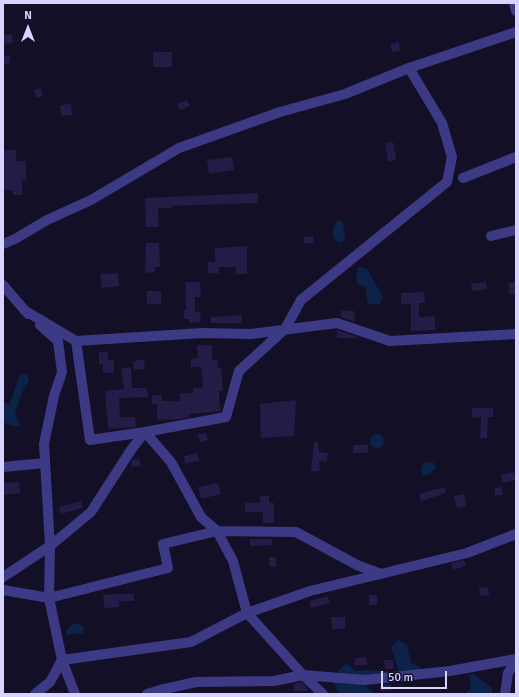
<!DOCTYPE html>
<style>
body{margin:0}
#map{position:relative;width:519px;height:697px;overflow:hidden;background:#130f26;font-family:Signika,sans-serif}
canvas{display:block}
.frame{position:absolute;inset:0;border:4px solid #d9d4ff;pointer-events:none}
.north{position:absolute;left:8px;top:8px;width:40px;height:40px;-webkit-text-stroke:3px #130f26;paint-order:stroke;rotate:0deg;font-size:11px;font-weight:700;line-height:16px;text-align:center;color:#d9d4ff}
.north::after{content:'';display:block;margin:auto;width:14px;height:18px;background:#d9d4ff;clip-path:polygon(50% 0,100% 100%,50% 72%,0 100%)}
.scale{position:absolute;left:381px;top:671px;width:66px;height:18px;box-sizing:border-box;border:2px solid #d9d4ff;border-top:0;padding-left:5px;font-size:12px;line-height:14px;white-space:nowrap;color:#d9d4ff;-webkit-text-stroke:3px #130f26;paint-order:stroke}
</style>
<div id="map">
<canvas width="519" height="697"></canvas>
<div class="frame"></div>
<div class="north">N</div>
<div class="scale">50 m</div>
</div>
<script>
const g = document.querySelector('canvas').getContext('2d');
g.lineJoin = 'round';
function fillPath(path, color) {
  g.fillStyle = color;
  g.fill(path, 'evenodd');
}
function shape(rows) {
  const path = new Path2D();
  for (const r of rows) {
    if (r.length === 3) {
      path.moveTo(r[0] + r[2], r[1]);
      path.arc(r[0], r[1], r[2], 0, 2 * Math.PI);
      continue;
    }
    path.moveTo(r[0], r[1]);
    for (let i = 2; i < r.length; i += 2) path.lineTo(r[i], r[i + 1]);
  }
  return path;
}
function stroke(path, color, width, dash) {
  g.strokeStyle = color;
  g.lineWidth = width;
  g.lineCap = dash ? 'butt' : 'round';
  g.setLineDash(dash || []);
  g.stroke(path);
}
const water = shape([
 [341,220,343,223,345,237,344,241,338,243,333,237,333,231,336,222],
 [358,267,367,269,383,297,380,304,368,304,365,287,357,283,356,278],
 [27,373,29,381,24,387,15,414,21,427,10,425,3,422,3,402,10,404,19,376],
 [377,441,7],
 [433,462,436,467,430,474,423,476,421,472,423,463],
 [73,624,79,624,84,628,84,633,67,635,67,630],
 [398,640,407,644,411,663,421,668,418,674,365,680,367,687,375,694,339,694,333,681,338,671,346,663,356,671,368,670,399,672,391,647],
 [473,673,492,688,492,694,465,694,470,689,471,680,468,676]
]);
const building = shape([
 [12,34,13,43,5,44,3,35],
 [399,42,400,51,392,52,390,44],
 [153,52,172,52,172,67,153,67],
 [3,56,10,56,10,63,3,64],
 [41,88,43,96,36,98,34,90],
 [187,100,190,106,180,110,177,104],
 [71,104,72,115,61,116,60,105],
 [393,142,396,160,388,162,385,143],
 [3,150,16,150,16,161,26,161,26,180,22,180,22,195,13,195,13,190,3,190],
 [232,157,234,170,209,174,207,160],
 [258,193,258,203,172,206,172,208,158,208,159,227,146,227,145,198],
 [313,236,313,243,304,243,304,237],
 [146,243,159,243,160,267,155,267,155,272,145,273],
 [247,246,247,274,236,274,236,267,219,267,219,273,208,273,208,262,215,262,215,248],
 [118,273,119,286,102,288,100,274],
 [185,282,200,282,201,297,195,297,195,312,200,312,201,322,189,323,189,319,184,319,184,310,186,310],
 [486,282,487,289,472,291,471,284],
 [516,282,516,294,509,294,509,283],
 [147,291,161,291,161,304,147,304],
 [424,292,425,303,419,303,419,317,435,316,435,330,411,331,411,304,401,304,401,293],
 [341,311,354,311,355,322,341,317],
 [242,315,242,323,211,323,211,317],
 [337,330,356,336,356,338,337,338],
 [197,345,212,345,212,360,217,359,218,368,221,368,223,391,219,391,220,411,189,414,189,417,180,419,157,420,157,404,152,404,152,395,162,395,162,401,180,401,180,393,193,393,193,388,203,387,201,367,191,367,191,359,198,358],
 [99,352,108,352,108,360,114,360,114,373,103,373,103,364,99,364],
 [136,360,144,360,145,369,134,370,133,362,136,362],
 [131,367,132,388,147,388,148,397,119,398,120,417,135,417,136,427,108,429,105,391,124,389,121,368],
 [296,400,294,436,261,438,260,404],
 [472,408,493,408,493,417,488,417,487,438,480,438,481,417,472,418],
 [206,433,208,440,200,442,198,434],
 [314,442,318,442,319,452,328,453,327,462,319,461,320,471,311,471],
 [353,445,368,445,368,453,353,453],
 [197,453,199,461,185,464,184,456],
 [140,459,141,466,131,467,132,460],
 [514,472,516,480,502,483,501,475],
 [19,482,20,493,3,495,3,483],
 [218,483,221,494,201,499,198,487],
 [444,487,446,493,421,501,419,494],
 [502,487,502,495,495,495,495,488],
 [464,494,466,506,457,508,454,496],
 [260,496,269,496,269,503,274,503,274,523,263,523,263,512,245,512,245,503,260,503],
 [81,501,83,508,61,514,59,507],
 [250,539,272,539,272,545,250,546],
 [269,557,276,557,276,567,269,566],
 [464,560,466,566,453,570,451,563],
 [488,587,489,595,480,596,479,588],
 [118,594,134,594,134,601,119,601,119,607,104,608,103,595],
 [369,595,377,595,377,605,369,605],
 [328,596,330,603,311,608,309,601],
 [331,617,345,617,345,629,332,629],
 [366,657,367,665,355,665,355,658],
 [384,660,393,660,393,669,385,669],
 [301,682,307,688,307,691,294,691,294,684],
 [391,684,391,690,381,691,380,685]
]);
const minor = shape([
 [514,3,516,11],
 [463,178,516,157],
 [491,236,516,230],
 [3,285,28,314],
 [24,310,76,341,90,440,145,432,171,462,201,517,217,531,233,561,247,613,303,675,323,694],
 [40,325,58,341,62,372,54,396,44,444,50,546,49,598,62,660,75,694],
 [76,341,202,333,251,334,337,323,390,341,516,334],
 [3,467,45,463],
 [3,577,50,546,91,512,131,450,145,432,226,417,239,371,285,329,301,300,447,182,452,157,442,123,409,68],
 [3,590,49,598,168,568,163,544,217,531,296,532,357,565,381,574],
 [62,660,191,642,247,613,310,591,467,553,516,534],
 [160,690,196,682,274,681,303,675,365,680,450,671,516,659],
 [35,694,50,682,62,660],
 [147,694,160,690,165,694],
 [505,694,508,673,516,660]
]);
const tertiary = shape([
 [3,244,15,239,47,220,91,200,179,148,280,112,345,94,409,68,516,32]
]);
fillPath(water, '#0c2248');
fillPath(building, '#241b47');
stroke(minor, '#3d3a85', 10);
stroke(tertiary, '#3d3a85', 10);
</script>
